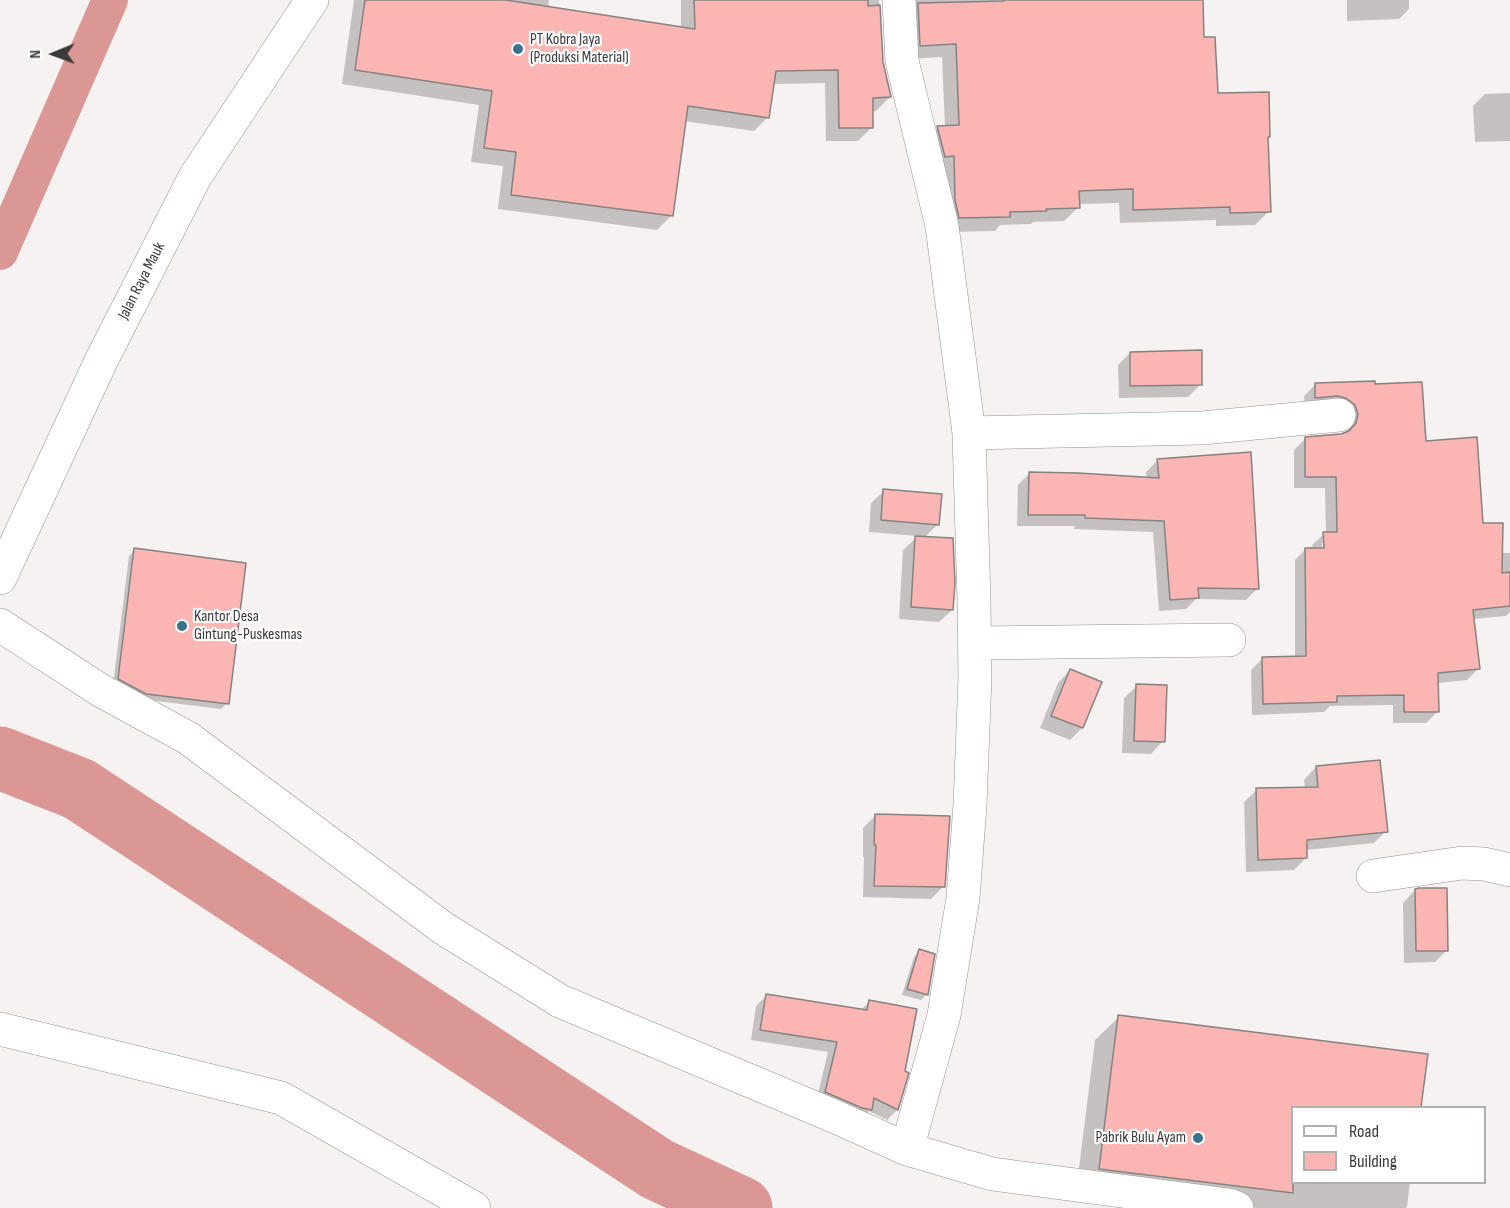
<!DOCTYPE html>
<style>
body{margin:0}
#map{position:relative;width:1510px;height:1208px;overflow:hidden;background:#f6f2f1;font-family:"Sofia Sans Condensed",sans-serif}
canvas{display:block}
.legend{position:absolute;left:1291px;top:1106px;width:195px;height:78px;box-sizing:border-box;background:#fff;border:2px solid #b1b0b0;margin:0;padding:8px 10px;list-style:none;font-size:18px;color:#3b3a3a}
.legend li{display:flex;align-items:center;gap:12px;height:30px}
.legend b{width:30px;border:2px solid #b1b0b0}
.north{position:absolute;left:24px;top:24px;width:60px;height:60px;-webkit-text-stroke:4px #fff;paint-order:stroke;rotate:269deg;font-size:16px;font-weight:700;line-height:24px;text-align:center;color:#3b3a3a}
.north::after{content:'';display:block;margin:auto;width:21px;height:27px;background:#3b3a3a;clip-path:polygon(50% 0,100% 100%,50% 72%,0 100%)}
</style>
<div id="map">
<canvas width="1510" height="1208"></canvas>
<ul class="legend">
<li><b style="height:8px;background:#fff"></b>Road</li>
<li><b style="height:16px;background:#fbb5b2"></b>Building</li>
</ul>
<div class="north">N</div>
</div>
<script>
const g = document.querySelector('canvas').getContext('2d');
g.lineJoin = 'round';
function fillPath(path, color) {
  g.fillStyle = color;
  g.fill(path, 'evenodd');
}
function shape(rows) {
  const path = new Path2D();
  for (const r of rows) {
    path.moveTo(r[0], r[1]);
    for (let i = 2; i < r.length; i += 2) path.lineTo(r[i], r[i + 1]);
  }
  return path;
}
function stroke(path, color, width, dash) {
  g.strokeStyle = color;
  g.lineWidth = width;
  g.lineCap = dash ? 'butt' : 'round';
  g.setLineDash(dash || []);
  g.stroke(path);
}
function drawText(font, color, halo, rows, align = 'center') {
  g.font = font + ' "Sofia Sans Condensed",sans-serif';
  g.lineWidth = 4.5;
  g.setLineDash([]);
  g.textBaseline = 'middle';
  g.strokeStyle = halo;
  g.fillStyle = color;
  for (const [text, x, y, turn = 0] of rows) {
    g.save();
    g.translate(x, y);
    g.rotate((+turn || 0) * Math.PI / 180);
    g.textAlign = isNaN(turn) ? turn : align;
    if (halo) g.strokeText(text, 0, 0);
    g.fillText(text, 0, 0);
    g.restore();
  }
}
const shadow = shape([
 [354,0,549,0,548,8,681,28,681,0,879,0,882,62,890,97,876,111,871,111,872,127,858,141,826,141,825,83,773,84,768,117,754,131,684,121,671,216,657,230,498,209,503,166,471,162,479,105,342,84],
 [897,0,1202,0,1202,39,1217,95,1267,138,1269,211,1255,225,1216,226,1216,220,1120,223,1119,203,1078,204,1078,208,1064,221,1033,222,1031,224,1000,225,995,231,946,232,924,141,938,127,945,127,942,57,907,59],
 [1347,0,1409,0,1409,9,1399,19,1347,21],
 [1510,93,1510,141,1475,142,1473,106,1485,94],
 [1130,353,1201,384,1188,397,1119,398,1118,365],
 [1373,383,1425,443,1501,553,1510,553,1510,612,1506,616,1472,619,1478,669,1467,680,1437,683,1437,712,1426,723,1393,723,1393,705,1330,706,1324,712,1252,715,1251,670,1262,659,1295,658,1295,560,1306,549,1313,549,1312,545,1324,534,1326,534,1325,488,1294,488,1294,450,1305,439,1346,434,1347,426,1305,409,1304,396,1315,385],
 [1322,542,1325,542,1325,555,1322,555],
 [1158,460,1258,588,1246,600,1196,599,1186,609,1159,611,1153,532,1074,529,1075,526,1017,526,1018,485,1029,474,1147,479,1146,472],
 [884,491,938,524,924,538,952,610,939,622,899,619,903,550,918,536,869,532,871,503],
 [135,550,227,703,221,709,140,699,113,685,129,556],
 [1070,670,1100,683,1082,728,1070,740,1040,728,1058,683],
 [1137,686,1163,741,1151,754,1122,753,1124,698],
 [1316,767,1386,831,1374,843,1306,850,1306,858,1294,870,1246,872,1244,802,1257,790,1305,788,1304,780],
 [875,816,944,886,931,899,863,897,864,857,863,857,863,828],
 [1415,890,1447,950,1435,962,1404,963,1403,903],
 [920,951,927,994,921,1000,902,995,914,957],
 [766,996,860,1011,869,1002,903,1072,907,1074,897,1110,887,1120,869,1111,860,1120,816,1102,828,1052,751,1040,756,1006],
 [1119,1017,1426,1055,1420,1108,1292,1108,1292,1182,1410,1182,1407,1207,1406,1208,1203,1208,1076,1192,1095,1040]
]);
const canal = shape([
 [0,252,110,0]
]);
const river = shape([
 [0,758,79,789,657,1169,741,1208]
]);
const building = shape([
 [365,0,506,0,695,29,694,0,868,0,868,6,880,5,883,62,891,97,873,98,873,128,839,128,838,70,776,71,769,118,688,106,673,216,511,195,516,152,484,148,492,91,355,70,365,0],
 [1004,0,1203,0,1204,37,1215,37,1218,93,1269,92,1270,137,1268,137,1271,212,1230,213,1230,207,1133,210,1133,189,1079,191,1080,208,1046,209,1047,211,1010,212,1010,217,959,218,955,200,954,156,945,157,937,126,959,125,956,44,920,46,918,3,1004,1,1004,0],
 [1202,350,1202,385,1130,386,1130,352,1202,350],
 [1375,381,1375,384,1422,382,1426,441,1477,437,1483,523,1503,523,1502,573,1510,572,1510,606,1473,610,1480,669,1438,673,1439,712,1404,712,1404,695,1337,696,1337,702,1263,704,1262,657,1306,656,1305,548,1324,548,1323,532,1337,532,1336,477,1305,477,1305,437,1341,434,1349,431,1356,423,1358,414,1355,405,1346,398,1337,396,1315,398,1315,383,1375,381],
 [1251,452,1259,589,1198,588,1199,598,1170,600,1164,521,1085,518,1085,515,1028,515,1029,472,1078,473,1159,478,1157,459,1251,452],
 [883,489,942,494,939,525,881,520,883,489],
 [915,536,953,538,955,583,953,610,911,607,915,536],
 [134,548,246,563,229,704,146,694,118,679,134,548],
 [1070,669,1102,682,1083,728,1051,716,1070,669],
 [1136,684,1167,685,1165,742,1134,741,1136,684],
 [1380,760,1388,832,1307,840,1307,858,1258,860,1256,788,1318,787,1316,766,1380,760],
 [875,814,950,816,945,887,874,886,876,845,874,845,875,814],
 [1419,888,1447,888,1448,951,1416,951,1415,889,1419,888],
 [919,949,935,954,928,995,907,989,919,949],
 [766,994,867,1010,869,1000,917,1009,905,1071,909,1073,898,1110,874,1098,872,1110,862,1108,825,1092,837,1042,760,1030,766,994],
 [1118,1015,1428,1054,1421,1107,1293,1107,1293,1193,1099,1169,1118,1015]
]);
const minor = shape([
 [899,0,902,61,942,226,969,433,974,602,975,677,970,805,963,898,944,1015,907,1149],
 [969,433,1202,428,1339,415],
 [0,625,100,690,188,738,443,928,560,1001,836,1117,907,1149,992,1174,1229,1205,1237,1208],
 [975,643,1229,640],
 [1373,876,1462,863,1484,864,1510,870],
 [0,1029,281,1098,474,1208]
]);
const major = shape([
 [0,578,102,359,195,177,312,0]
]);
const markers = [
 [518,49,6,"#3a718c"],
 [182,626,6,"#3a718c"],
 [1198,1138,6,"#3a718c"]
];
const poiNames = [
 ["PT Kobra Jaya",530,40],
 ["(Produksi Material)",530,58],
 ["Kantor Desa",194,617],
 ["Gintung-Puskesmas",194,635],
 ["Pabrik Bulu Ayam",1186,1138,"right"]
];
const streetNames = [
 ["Jalan Raya Mauk",142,281,-63]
];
fillPath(shadow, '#0003');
stroke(canal, '#da9794', 36);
stroke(river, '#da9794', 63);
fillPath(building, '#fbb5b2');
stroke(building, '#868282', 1.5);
stroke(minor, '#949090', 34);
stroke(major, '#949090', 34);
stroke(minor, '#fff', 33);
stroke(major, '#fff', 33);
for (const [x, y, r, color] of markers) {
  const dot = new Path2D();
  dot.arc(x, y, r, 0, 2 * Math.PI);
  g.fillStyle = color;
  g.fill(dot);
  stroke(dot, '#fff', 2);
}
drawText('16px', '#3b3a3a', '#fff', poiNames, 'left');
drawText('16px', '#3b3a3a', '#fff', streetNames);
</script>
